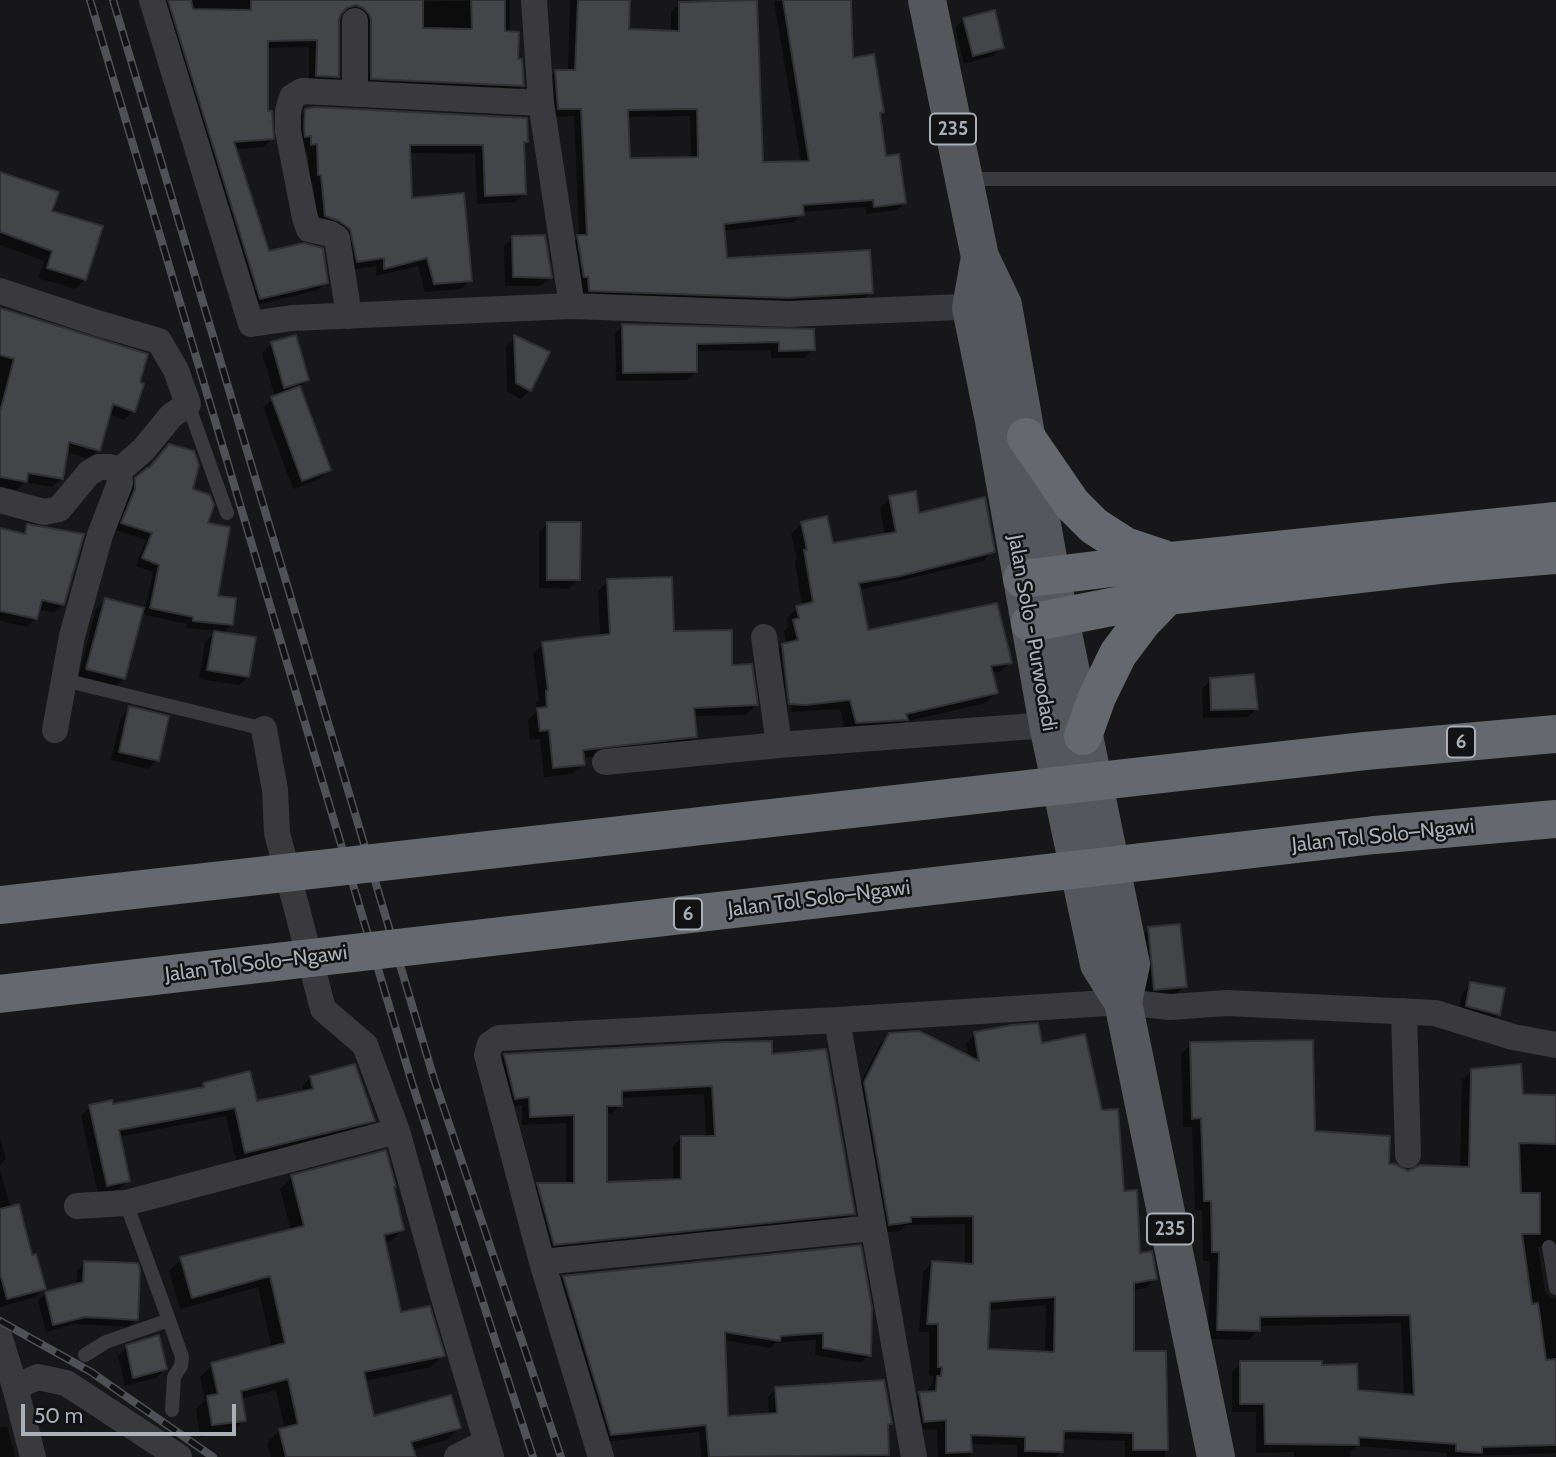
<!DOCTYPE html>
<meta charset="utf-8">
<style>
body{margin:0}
#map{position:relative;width:1556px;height:1457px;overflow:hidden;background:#171719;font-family:Cabin,sans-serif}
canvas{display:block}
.scale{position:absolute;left:21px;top:1404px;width:215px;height:32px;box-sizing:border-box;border:4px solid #aaafb8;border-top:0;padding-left:9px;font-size:21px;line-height:24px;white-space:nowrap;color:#aaafb8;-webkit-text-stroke:5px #121214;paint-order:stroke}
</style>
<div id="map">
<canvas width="1556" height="1457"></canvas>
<div class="scale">50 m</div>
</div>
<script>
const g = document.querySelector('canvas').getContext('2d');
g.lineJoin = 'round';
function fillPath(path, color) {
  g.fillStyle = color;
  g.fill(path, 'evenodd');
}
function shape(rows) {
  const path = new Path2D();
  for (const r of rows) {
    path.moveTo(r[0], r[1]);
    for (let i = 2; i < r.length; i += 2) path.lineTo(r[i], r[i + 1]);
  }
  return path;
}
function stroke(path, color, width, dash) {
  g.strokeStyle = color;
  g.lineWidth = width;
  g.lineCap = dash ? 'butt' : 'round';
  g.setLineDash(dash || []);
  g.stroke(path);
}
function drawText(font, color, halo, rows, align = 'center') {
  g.font = font + ' Cabin,sans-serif';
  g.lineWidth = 5;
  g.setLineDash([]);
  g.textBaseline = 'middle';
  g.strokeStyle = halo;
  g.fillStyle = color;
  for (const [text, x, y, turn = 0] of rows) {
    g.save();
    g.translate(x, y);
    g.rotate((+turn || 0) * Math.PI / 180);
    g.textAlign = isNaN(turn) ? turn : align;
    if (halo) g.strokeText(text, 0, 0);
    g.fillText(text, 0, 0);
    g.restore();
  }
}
const shadow = shape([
 [157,0,394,0,394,2,510,0,510,33,522,86,514,94,363,86,347,13,339,15,338,76,329,84,309,83,309,47,266,48,266,113,272,138,264,147,234,149,268,253,326,282,318,290,252,306],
 [570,0,628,0,627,31,671,33,671,12,679,4,709,3,712,0,755,0,761,164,801,163,774,1,849,0,851,60,882,111,878,115,884,158,905,202,897,210,866,214,865,207,802,212,794,222,723,231,726,260,871,292,863,300,779,306,581,298,570,245,579,237,574,116,550,117,547,80,555,72,568,72],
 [690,116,691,159,628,160,626,117],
 [964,19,1002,47,993,56,964,64,955,28],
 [306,111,527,141,522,146,524,194,515,202,477,204,475,154,409,153,410,200,470,280,461,289,425,292,418,266,376,276,376,266,348,270,316,225,313,183,310,183,308,152,303,153,297,119],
 [0,174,50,212,85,279,75,289,38,278,44,261,0,245],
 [513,237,550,277,541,286,505,286,504,246],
 [0,309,133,411,124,420,108,414,98,450,89,459,66,452,61,479,52,487,24,482,17,490,0,487],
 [623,325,813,330,813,349,805,358,771,358,771,350,695,351,695,372,687,380,616,381,615,334],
 [295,337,307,380,299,388,329,470,320,479,293,489,263,407,275,397,262,353,271,344],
 [515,338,530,390,521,399,507,392,506,346],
 [137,479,191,490,206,525,216,598,231,625,222,634,248,677,239,685,199,679,205,642,216,631,186,628,187,624,140,614,124,678,115,687,78,678,96,609,105,600,145,610,153,572,136,566,146,540,115,530,129,487],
 [890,498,918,516,993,551,983,561,859,590,867,632,1010,662,1000,672,991,673,996,693,986,703,904,722,896,729,846,733,840,709,792,712,785,650,781,650,788,713,780,713,773,655,783,645,787,644,784,631,789,626,787,618,797,608,802,606,795,562,797,559,791,534,801,524,832,545,885,535,880,508],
 [548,523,578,580,569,589,539,588,539,532],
 [28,526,63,604,54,613,38,609,36,618,27,627,0,621,0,530,19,534],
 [608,581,672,633,730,667,756,705,746,715,693,716,695,736,685,746,582,758,583,764,573,774,544,777,540,739,530,740,528,720,537,711,536,702,539,700,533,654,543,644,600,637,598,591],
 [1211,680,1257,708,1248,717,1203,718,1202,689],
 [130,708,157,760,148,769,111,760,121,717],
 [1149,929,1185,986,1176,995,1146,998,1140,938],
 [1471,984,1499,1014,1490,1023,1458,1015,1462,993],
 [889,1034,969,1058,966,1043,975,1034,1041,1045,1122,1193,1138,1255,1155,1279,1146,1288,1132,1290,1132,1353,1167,1401,1165,1457,1125,1457,1125,1441,1062,1439,1062,1451,1056,1457,1017,1457,1017,1445,969,1444,970,1457,938,1457,937,1429,915,1430,910,1403,919,1394,928,1393,929,1387,933,1383,933,1376,929,1375,929,1332,919,1332,923,1272,932,1263,965,1265,965,1224,906,1225,900,1231,880,1233,856,1092,880,1044],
 [1046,1305,1045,1354,987,1351,988,1310],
 [1191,1044,1314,1133,1408,1173,1460,1169,1462,1080,1472,1070,1513,1098,1556,1098,1556,1294,1543,1247,1538,1247,1545,1291,1551,1298,1556,1299,1556,1453,1447,1457,1447,1453,1356,1446,1350,1452,1350,1457,1294,1457,1294,1452,1256,1453,1256,1412,1232,1412,1232,1372,1241,1363,1320,1367,1356,1392,1404,1396,1401,1323,1258,1326,1258,1330,1249,1340,1208,1339,1210,1261,1203,1261,1202,1210,1195,1210,1192,1127,1183,1127,1181,1054],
 [505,1055,770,1056,853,1213,845,1222,545,1253,530,1193,538,1185,566,1185,566,1123,522,1125,522,1105,507,1107,496,1064],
 [704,1094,706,1137,682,1137,673,1146,673,1181,606,1183,606,1114,612,1114,620,1105,620,1098],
 [311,1077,373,1120,364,1129,236,1161,226,1116,119,1137,128,1180,119,1189,98,1194,81,1116,90,1107,112,1106,199,1089,204,1084,256,1103,304,1093,302,1086],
 [0,1139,6,1159,0,1166],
 [0,1171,11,1208,44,1288,35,1297,0,1307],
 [292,1177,393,1188,402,1230,390,1242,384,1243,400,1314,443,1355,431,1367,364,1381,373,1418,459,1428,447,1440,412,1450,414,1457,271,1457,267,1443,279,1431,285,1430,276,1390,240,1399,244,1420,232,1432,200,1437,196,1409,205,1400,200,1377,212,1365,272,1348,258,1287,180,1309,169,1271,181,1259,291,1231,280,1189],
 [859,1247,869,1355,861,1363,815,1355,816,1340,775,1343,771,1348,723,1340,726,1418,769,1415,768,1397,776,1389,890,1424,887,1427,887,1455,885,1457,701,1457,699,1432,603,1442,556,1285,563,1277],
 [85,1263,136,1319,128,1327,75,1324,46,1332,38,1301,46,1293,76,1286,77,1271],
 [127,1347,165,1369,156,1378,125,1386,118,1356],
 [7,1426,15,1457,0,1457,0,1427]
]);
const building = shape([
 [168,0,191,0,193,9,251,10,251,0,423,0,423,28,472,29,471,0,505,0,505,31,519,32,518,59,522,59,524,86,371,79,371,20,369,14,363,8,356,5,347,8,341,14,339,20,339,77,316,76,317,40,268,41,268,111,272,111,274,139,234,142,269,251,304,243,323,248,328,283,260,299,168,0],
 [578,0,630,0,629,29,679,31,679,2,757,0,763,162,809,161,783,0,851,0,853,58,874,54,884,112,880,113,886,156,899,154,906,203,874,207,873,200,803,205,804,215,724,224,727,258,870,250,873,293,788,298,589,291,588,277,584,277,577,235,587,235,581,109,558,109,555,70,575,70,578,0],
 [697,109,698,157,630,158,628,110,697,109],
 [995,10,1004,48,973,56,963,18,995,10],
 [315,107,527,118,528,142,524,142,526,194,485,196,483,145,410,145,412,198,464,193,472,281,434,284,427,258,384,269,384,258,357,262,350,229,339,221,325,216,321,175,318,175,317,144,311,145,311,136,305,137,304,129,305,109,315,107],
 [0,172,59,192,52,211,103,226,86,280,47,268,52,251,0,232,0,172],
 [545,235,552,278,513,277,512,236,545,235],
 [0,308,148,354,140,382,144,384,135,412,113,404,100,451,69,442,63,479,28,473,27,482,0,477,0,412,14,359,0,355,0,308],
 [622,324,814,329,815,350,779,351,779,342,697,344,697,372,623,373,622,324],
 [296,335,309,380,284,388,271,342,296,335],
 [514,335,550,352,531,391,516,383,514,335],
 [300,386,331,470,302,481,271,397,300,386],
 [169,444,194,451,199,465,193,489,210,495,214,505,208,523,230,527,218,596,236,598,233,625,193,621,193,617,150,608,159,565,142,558,152,533,121,523,135,489,135,478,147,468,149,468,169,444],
 [916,491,919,513,985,497,995,552,900,576,859,583,868,630,997,603,1012,663,991,666,998,693,906,714,908,720,856,723,850,700,805,705,789,704,782,644,798,640,793,620,799,618,796,606,813,602,804,550,807,550,801,522,827,516,833,543,896,532,889,496,916,491],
 [547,522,581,522,580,580,547,580,547,522],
 [27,524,84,534,64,605,42,600,37,619,0,611,0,528,25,534,27,524],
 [672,577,674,631,732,630,732,665,752,664,758,705,694,708,697,737,583,750,585,765,553,768,549,730,540,731,537,708,547,707,546,691,548,690,542,642,610,634,607,579,672,577],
 [105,598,144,608,125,679,86,669,105,598],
 [214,631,256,637,249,677,207,670,214,631],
 [1254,674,1258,709,1211,710,1210,678,1254,674],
 [129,706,169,716,159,761,119,752,129,706],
 [1180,924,1187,987,1154,990,1148,927,1180,924],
 [1470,982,1505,988,1500,1015,1466,1006,1470,982],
 [1038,1023,1042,1043,1085,1034,1102,1110,1118,1109,1124,1191,1137,1190,1140,1253,1152,1251,1157,1279,1134,1283,1134,1351,1166,1351,1168,1450,1133,1450,1133,1433,1064,1431,1063,1452,1025,1451,1025,1437,971,1435,972,1452,946,1453,946,1420,924,1422,919,1392,936,1391,937,1376,941,1376,942,1367,938,1367,938,1324,927,1324,932,1261,973,1264,973,1216,911,1217,911,1222,889,1225,864,1082,889,1033,919,1031,979,1061,974,1032,1012,1025,1038,1023],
 [1055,1297,1054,1352,988,1349,990,1302,1055,1297],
 [1313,1040,1315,1131,1390,1136,1389,1164,1395,1164,1408,1171,1420,1165,1469,1167,1471,1069,1521,1064,1523,1094,1556,1095,1556,1144,1519,1143,1521,1193,1540,1193,1540,1234,1522,1234,1532,1304,1538,1303,1546,1360,1556,1359,1556,1445,1482,1447,1482,1453,1456,1451,1456,1444,1359,1437,1359,1445,1265,1444,1264,1404,1240,1404,1240,1361,1322,1361,1322,1365,1357,1364,1358,1390,1414,1395,1410,1315,1260,1317,1260,1331,1217,1330,1219,1252,1212,1252,1211,1201,1204,1201,1201,1118,1192,1119,1190,1042,1313,1040],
 [772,1041,772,1054,826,1049,855,1214,554,1245,537,1183,574,1183,574,1115,530,1117,529,1097,515,1099,504,1054,723,1042,772,1041],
 [712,1086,715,1136,681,1136,681,1179,607,1182,607,1106,622,1106,622,1091,712,1086],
 [355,1064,375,1121,245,1153,235,1108,119,1130,130,1181,107,1186,89,1105,112,1100,113,1104,204,1087,203,1083,250,1071,257,1101,313,1089,310,1076,355,1064],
 [386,1150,396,1187,394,1187,404,1230,384,1235,401,1312,430,1306,445,1356,364,1372,374,1416,451,1395,461,1428,411,1442,416,1457,286,1457,279,1429,298,1424,288,1379,241,1391,246,1421,212,1425,207,1396,218,1394,211,1363,285,1343,270,1276,192,1298,180,1257,304,1226,291,1175,386,1150],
 [19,1204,32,1255,36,1254,46,1289,7,1299,0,1273,0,1209,19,1204],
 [861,1245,872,1308,871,1356,823,1348,823,1333,781,1336,780,1341,725,1332,728,1416,777,1413,775,1387,884,1380,892,1424,888,1424,889,1455,709,1457,706,1425,611,1435,563,1276,861,1245],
 [84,1261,138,1263,140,1269,138,1320,85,1317,53,1325,45,1292,83,1282,84,1261],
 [159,1335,167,1369,133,1378,126,1345,159,1335]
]);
const service = shape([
 [965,179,1556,179],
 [188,404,227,513],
 [64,680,264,729],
 [1549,1247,1556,1288],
 [169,1320,182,1357,181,1366,174,1377,172,1410],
 [85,1355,106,1342,169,1320,126,1203]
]);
const minor = shape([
 [152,0,251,324,292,318,572,306,788,314,987,306],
 [534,0,541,103,572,306],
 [355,21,355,94],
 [0,291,97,323,159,341,176,370,188,404,171,416,144,449,119,471,110,467,99,467,89,473,59,509,44,512,0,500],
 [349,316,337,238,331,234,309,229,305,218,288,131,288,111,292,97,302,91,541,103],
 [764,637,779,745],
 [264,729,275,790,277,833,323,1009,365,1045,397,1131,440,1285,491,1457],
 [55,730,72,636,100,535,120,483,119,471],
 [605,762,779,745,1048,725],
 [1404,1011,1408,1155],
 [77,1206,126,1203,397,1131],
 [542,1262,873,1228],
 [0,1339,15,1387,38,1377,66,1383,179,1457],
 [15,1387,33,1457],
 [457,1457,487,1442],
 [601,1457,542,1262,487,1055,490,1044,499,1038,837,1020],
 [914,1457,837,1020,1123,1002,1170,1007,1227,1003,1435,1013,1513,1037,1556,1045]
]);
const primary = shape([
 [927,0,980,257,1003,305,1051,575,1131,964,1123,1002],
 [980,257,971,308,994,421,1048,725,1099,964,1123,1002,1216,1457]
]);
const motorway = shape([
 [1026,437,1072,504,1094,526,1125,546,1164,559],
 [1022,579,1169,561,1556,521],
 [1030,623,1167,596,1447,564,1556,555],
 [1083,736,1097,697,1118,654,1142,622,1167,596],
 [1365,751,1556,734],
 [1375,835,1556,819]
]);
const rail = shape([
 [90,0,412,1083,533,1457],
 [113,0,434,1079,561,1457],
 [0,1321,91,1372,213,1457]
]);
const motorwayBridge = shape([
 [0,905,1365,751],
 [0,994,1375,835]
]);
const shields = [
 [953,129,46],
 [1461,742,28],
 [688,914,28],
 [1170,1229,46]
];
const shieldNames = [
 ["235",953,129],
 ["6",1461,742],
 ["6",688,914],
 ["235",1170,1229]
];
const streetNames = [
 ["Jalan Solo - Purwodadi",1032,633,80],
 ["Jalan Tol Solo–Ngawi",1383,836,-6],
 ["Jalan Tol Solo–Ngawi",819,899,-7],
 ["Jalan Tol Solo–Ngawi",256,964,-7]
];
fillPath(shadow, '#0007');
fillPath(building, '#444549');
stroke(building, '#313135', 2);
stroke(service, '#39393e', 14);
stroke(minor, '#39393e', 26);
stroke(primary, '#55575c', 38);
stroke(motorway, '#65686e', 38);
stroke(rail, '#505156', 8);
stroke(rail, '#121214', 5, [16]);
stroke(motorwayBridge, '#65686e', 38);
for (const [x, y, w] of shields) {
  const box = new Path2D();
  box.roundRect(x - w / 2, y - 15.5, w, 31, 5);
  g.fillStyle = '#121214';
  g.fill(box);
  stroke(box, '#aaafb8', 2);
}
drawText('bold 19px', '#aaafb8', null, shieldNames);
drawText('21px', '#aaafb8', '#121214', streetNames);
</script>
